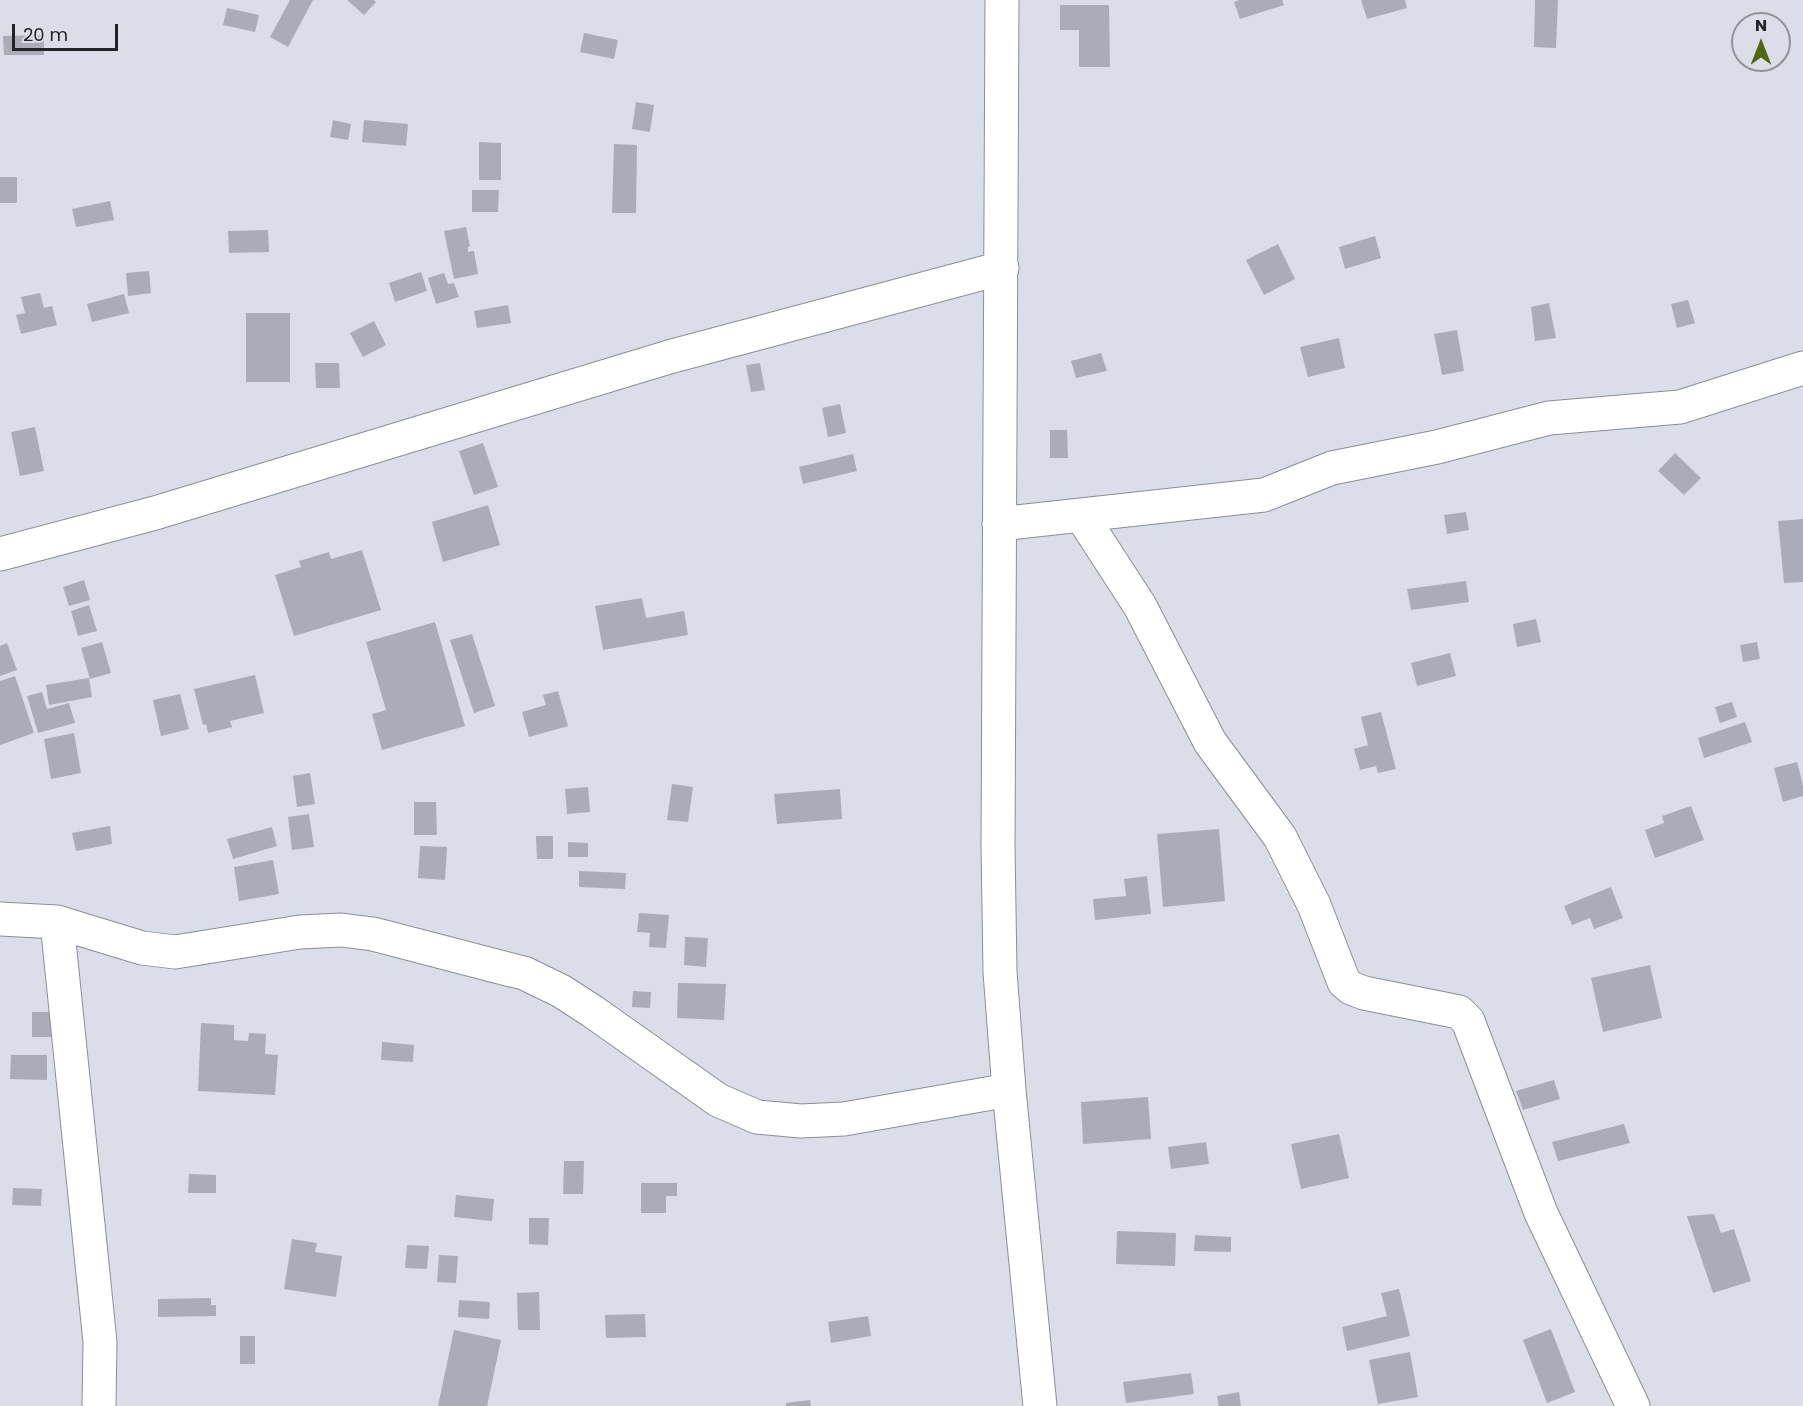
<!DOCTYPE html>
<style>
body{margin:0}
#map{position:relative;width:1803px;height:1406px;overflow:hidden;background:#dbdee8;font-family:Poppins,sans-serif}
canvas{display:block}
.north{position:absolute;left:1731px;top:12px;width:60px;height:60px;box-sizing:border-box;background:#dbdee8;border:2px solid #91939b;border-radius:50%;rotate:0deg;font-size:16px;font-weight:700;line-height:24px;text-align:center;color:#222327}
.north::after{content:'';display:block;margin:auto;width:21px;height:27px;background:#526713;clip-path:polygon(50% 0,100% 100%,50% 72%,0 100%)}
.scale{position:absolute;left:12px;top:24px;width:106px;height:27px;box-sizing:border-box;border:3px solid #222327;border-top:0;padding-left:8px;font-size:18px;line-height:21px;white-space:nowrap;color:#222327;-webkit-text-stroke:4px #dbdee8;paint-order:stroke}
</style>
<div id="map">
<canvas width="1803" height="1406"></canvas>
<div class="north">N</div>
<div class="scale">20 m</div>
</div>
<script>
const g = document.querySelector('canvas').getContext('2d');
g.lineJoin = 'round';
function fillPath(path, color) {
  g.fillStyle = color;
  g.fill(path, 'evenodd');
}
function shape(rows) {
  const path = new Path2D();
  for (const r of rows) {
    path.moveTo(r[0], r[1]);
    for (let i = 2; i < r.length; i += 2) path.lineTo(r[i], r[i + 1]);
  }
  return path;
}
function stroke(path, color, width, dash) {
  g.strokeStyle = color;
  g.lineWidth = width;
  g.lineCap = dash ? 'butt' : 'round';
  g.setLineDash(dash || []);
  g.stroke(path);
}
const building = shape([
 [290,0,313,0,288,47,270,37],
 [347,0,374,0,376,2,364,15],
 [1239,0,1282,0,1284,5,1240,19,1234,2],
 [1361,0,1405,0,1407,8,1367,19],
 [1535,0,1558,0,1556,48,1534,47],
 [1060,5,1109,5,1110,67,1079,67,1079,30,1060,30],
 [227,8,259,15,255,32,223,25],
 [584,33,618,40,614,59,580,52],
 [44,35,44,55,4,55,3,36],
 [636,102,654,105,650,132,632,129],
 [333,120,351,124,348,140,330,137],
 [364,120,408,124,406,146,362,142],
 [479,142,501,143,501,180,479,180],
 [614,144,637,145,636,213,612,213],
 [0,177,17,177,17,203,0,203],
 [472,190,499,190,498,212,472,212],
 [110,201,114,220,76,227,72,209],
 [466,227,470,246,468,247,468,252,474,251,478,274,454,279,444,231],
 [268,230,269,252,229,253,228,231],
 [1375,236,1381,258,1345,269,1339,247],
 [1278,244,1295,279,1264,295,1246,260],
 [149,271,151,293,128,296,126,273],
 [421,272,427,291,395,302,389,283],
 [444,273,448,284,454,283,459,297,436,304,428,278],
 [40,293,44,308,52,306,57,325,21,334,16,315,25,313,21,297],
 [124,294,129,313,92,322,87,304],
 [1688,300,1695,323,1677,328,1671,304],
 [1549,303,1556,338,1535,341,1531,307],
 [508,305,511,323,477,328,474,311],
 [246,313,290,313,290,382,246,382],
 [374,321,386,345,363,357,350,333],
 [1457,330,1464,371,1442,375,1434,334],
 [1339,338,1345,368,1308,377,1300,347],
 [1101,353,1107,371,1076,378,1071,361],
 [315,363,339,363,340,388,316,388],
 [760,363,765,390,751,392,746,365],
 [840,404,846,433,828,437,822,408],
 [35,427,44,471,20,476,11,432],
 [1050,430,1067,430,1068,458,1050,458],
 [483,443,498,487,474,495,459,451],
 [1675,453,1701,478,1684,495,1658,471],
 [853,454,857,471,803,484,799,467],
 [488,505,500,545,443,562,432,522],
 [1466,512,1469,530,1447,534,1444,515],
 [1803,519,1803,582,1784,583,1778,521],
 [362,550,381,610,294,636,275,575,301,567,299,561,329,552,331,559],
 [84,580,90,600,69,606,63,587],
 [1466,581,1469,602,1411,610,1407,589],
 [642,598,646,618,684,611,688,635,603,650,595,606],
 [89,605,97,631,78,636,71,611],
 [1536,619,1541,642,1517,647,1513,624],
 [435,622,465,726,382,750,372,714,386,710,366,642],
 [472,634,495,706,474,713,450,640],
 [102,642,111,673,90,679,81,648],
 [1757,642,1760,659,1743,662,1740,645],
 [7,643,17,670,0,676,0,646],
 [1450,653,1456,676,1417,686,1411,663],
 [255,675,264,713,230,721,232,727,208,733,206,724,203,725,194,689],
 [15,676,34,733,0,745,0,681],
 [89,678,92,697,49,705,46,685],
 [558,691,568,726,529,737,522,712,546,705,543,695],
 [42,692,47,709,69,703,75,723,38,733,27,696],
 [180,694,189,729,161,736,153,700],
 [1732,702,1737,717,1720,723,1715,707],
 [1381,712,1396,769,1378,773,1376,766,1360,770,1354,749,1368,745,1361,717],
 [1745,722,1752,742,1704,758,1698,738],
 [74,733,81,773,51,779,44,739],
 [1797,762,1803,785,1803,796,1783,802,1774,768],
 [310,773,315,804,297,807,293,776],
 [672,784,693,787,688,822,667,820],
 [588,787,590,812,567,814,565,789],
 [840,789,842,819,777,824,774,794],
 [414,802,436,802,437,835,414,835],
 [1691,806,1704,840,1655,858,1645,830,1664,823,1662,816],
 [309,814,314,847,292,850,288,817],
 [110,826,112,844,76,851,72,833],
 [272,827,277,846,233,859,227,839],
 [1219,829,1225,901,1163,907,1157,834],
 [536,836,553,836,553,859,537,859],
 [568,842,588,843,588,857,568,857],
 [420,846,447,847,445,880,418,878],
 [273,860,279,894,239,901,234,867],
 [579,871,626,873,625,889,579,887],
 [1147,876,1151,914,1095,920,1093,899,1126,896,1124,879],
 [1611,887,1623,918,1594,929,1590,918,1572,925,1564,906],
 [639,913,669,915,666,948,649,947,650,933,637,932],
 [685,937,708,938,706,967,684,965],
 [1650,965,1662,1018,1603,1032,1591,978],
 [678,983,726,984,724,1020,677,1018],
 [633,991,651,992,650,1008,632,1007],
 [32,1012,53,1012,53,1037,32,1037],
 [201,1023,234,1025,234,1040,248,1041,249,1033,266,1034,265,1054,278,1055,275,1095,198,1091],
 [382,1042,414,1045,413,1062,381,1060],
 [11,1055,47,1055,47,1080,10,1079],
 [1554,1080,1560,1099,1523,1110,1516,1091],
 [1148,1097,1151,1139,1083,1144,1081,1102],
 [1624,1124,1630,1143,1558,1161,1552,1142],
 [1339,1134,1349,1178,1301,1189,1291,1144],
 [1206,1142,1209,1164,1171,1169,1168,1147],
 [564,1161,584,1161,583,1194,563,1194],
 [189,1174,216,1175,216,1193,188,1193],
 [641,1183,677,1183,677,1196,666,1196,666,1213,641,1213],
 [13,1188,42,1189,41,1206,12,1205],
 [456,1195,494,1199,492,1221,454,1217],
 [1714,1214,1721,1233,1734,1229,1751,1281,1713,1293,1687,1216],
 [529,1218,549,1218,548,1245,529,1244],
 [1117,1231,1176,1233,1175,1266,1116,1264],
 [1195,1235,1231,1237,1231,1252,1194,1251],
 [292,1239,317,1243,315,1252,342,1256,336,1297,284,1289],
 [407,1245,429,1246,427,1269,405,1268],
 [439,1255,458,1256,456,1283,437,1282],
 [1399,1289,1410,1336,1347,1351,1342,1327,1387,1316,1381,1293],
 [539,1292,540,1330,518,1330,517,1293],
 [211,1298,211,1305,216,1305,216,1316,158,1317,158,1299],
 [459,1300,490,1302,489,1319,458,1317],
 [645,1314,646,1337,606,1338,605,1315],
 [868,1316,871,1336,831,1343,828,1322],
 [1551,1329,1575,1392,1547,1403,1523,1340],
 [454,1330,501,1340,487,1406,438,1406],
 [240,1336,255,1336,255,1364,240,1364],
 [1410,1352,1418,1397,1378,1404,1369,1360],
 [1191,1373,1194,1394,1126,1403,1123,1382],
 [1239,1392,1241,1406,1219,1406,1217,1396],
 [810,1400,811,1406,786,1406,786,1403]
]);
const minor = shape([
 [1002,0,998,846,1000,972,1009,1090,1040,1406],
 [1081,515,1140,606,1210,742,1280,837,1314,905,1344,982,1351,988,1364,993,1459,1012,1468,1021,1541,1213,1633,1406],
 [999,524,1264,495,1332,468,1437,447,1549,418,1680,407,1803,368],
 [0,554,155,513,669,357,1002,268],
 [0,919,57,922,142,948,175,952,300,932,341,930,373,934,515,971,524,973,561,991,592,1011,718,1100,757,1117,801,1121,844,1119,1009,1090],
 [57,922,100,1342,99,1406]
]);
fillPath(building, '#aaadb7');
stroke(minor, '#8b8e97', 35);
stroke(minor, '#fff', 33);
</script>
